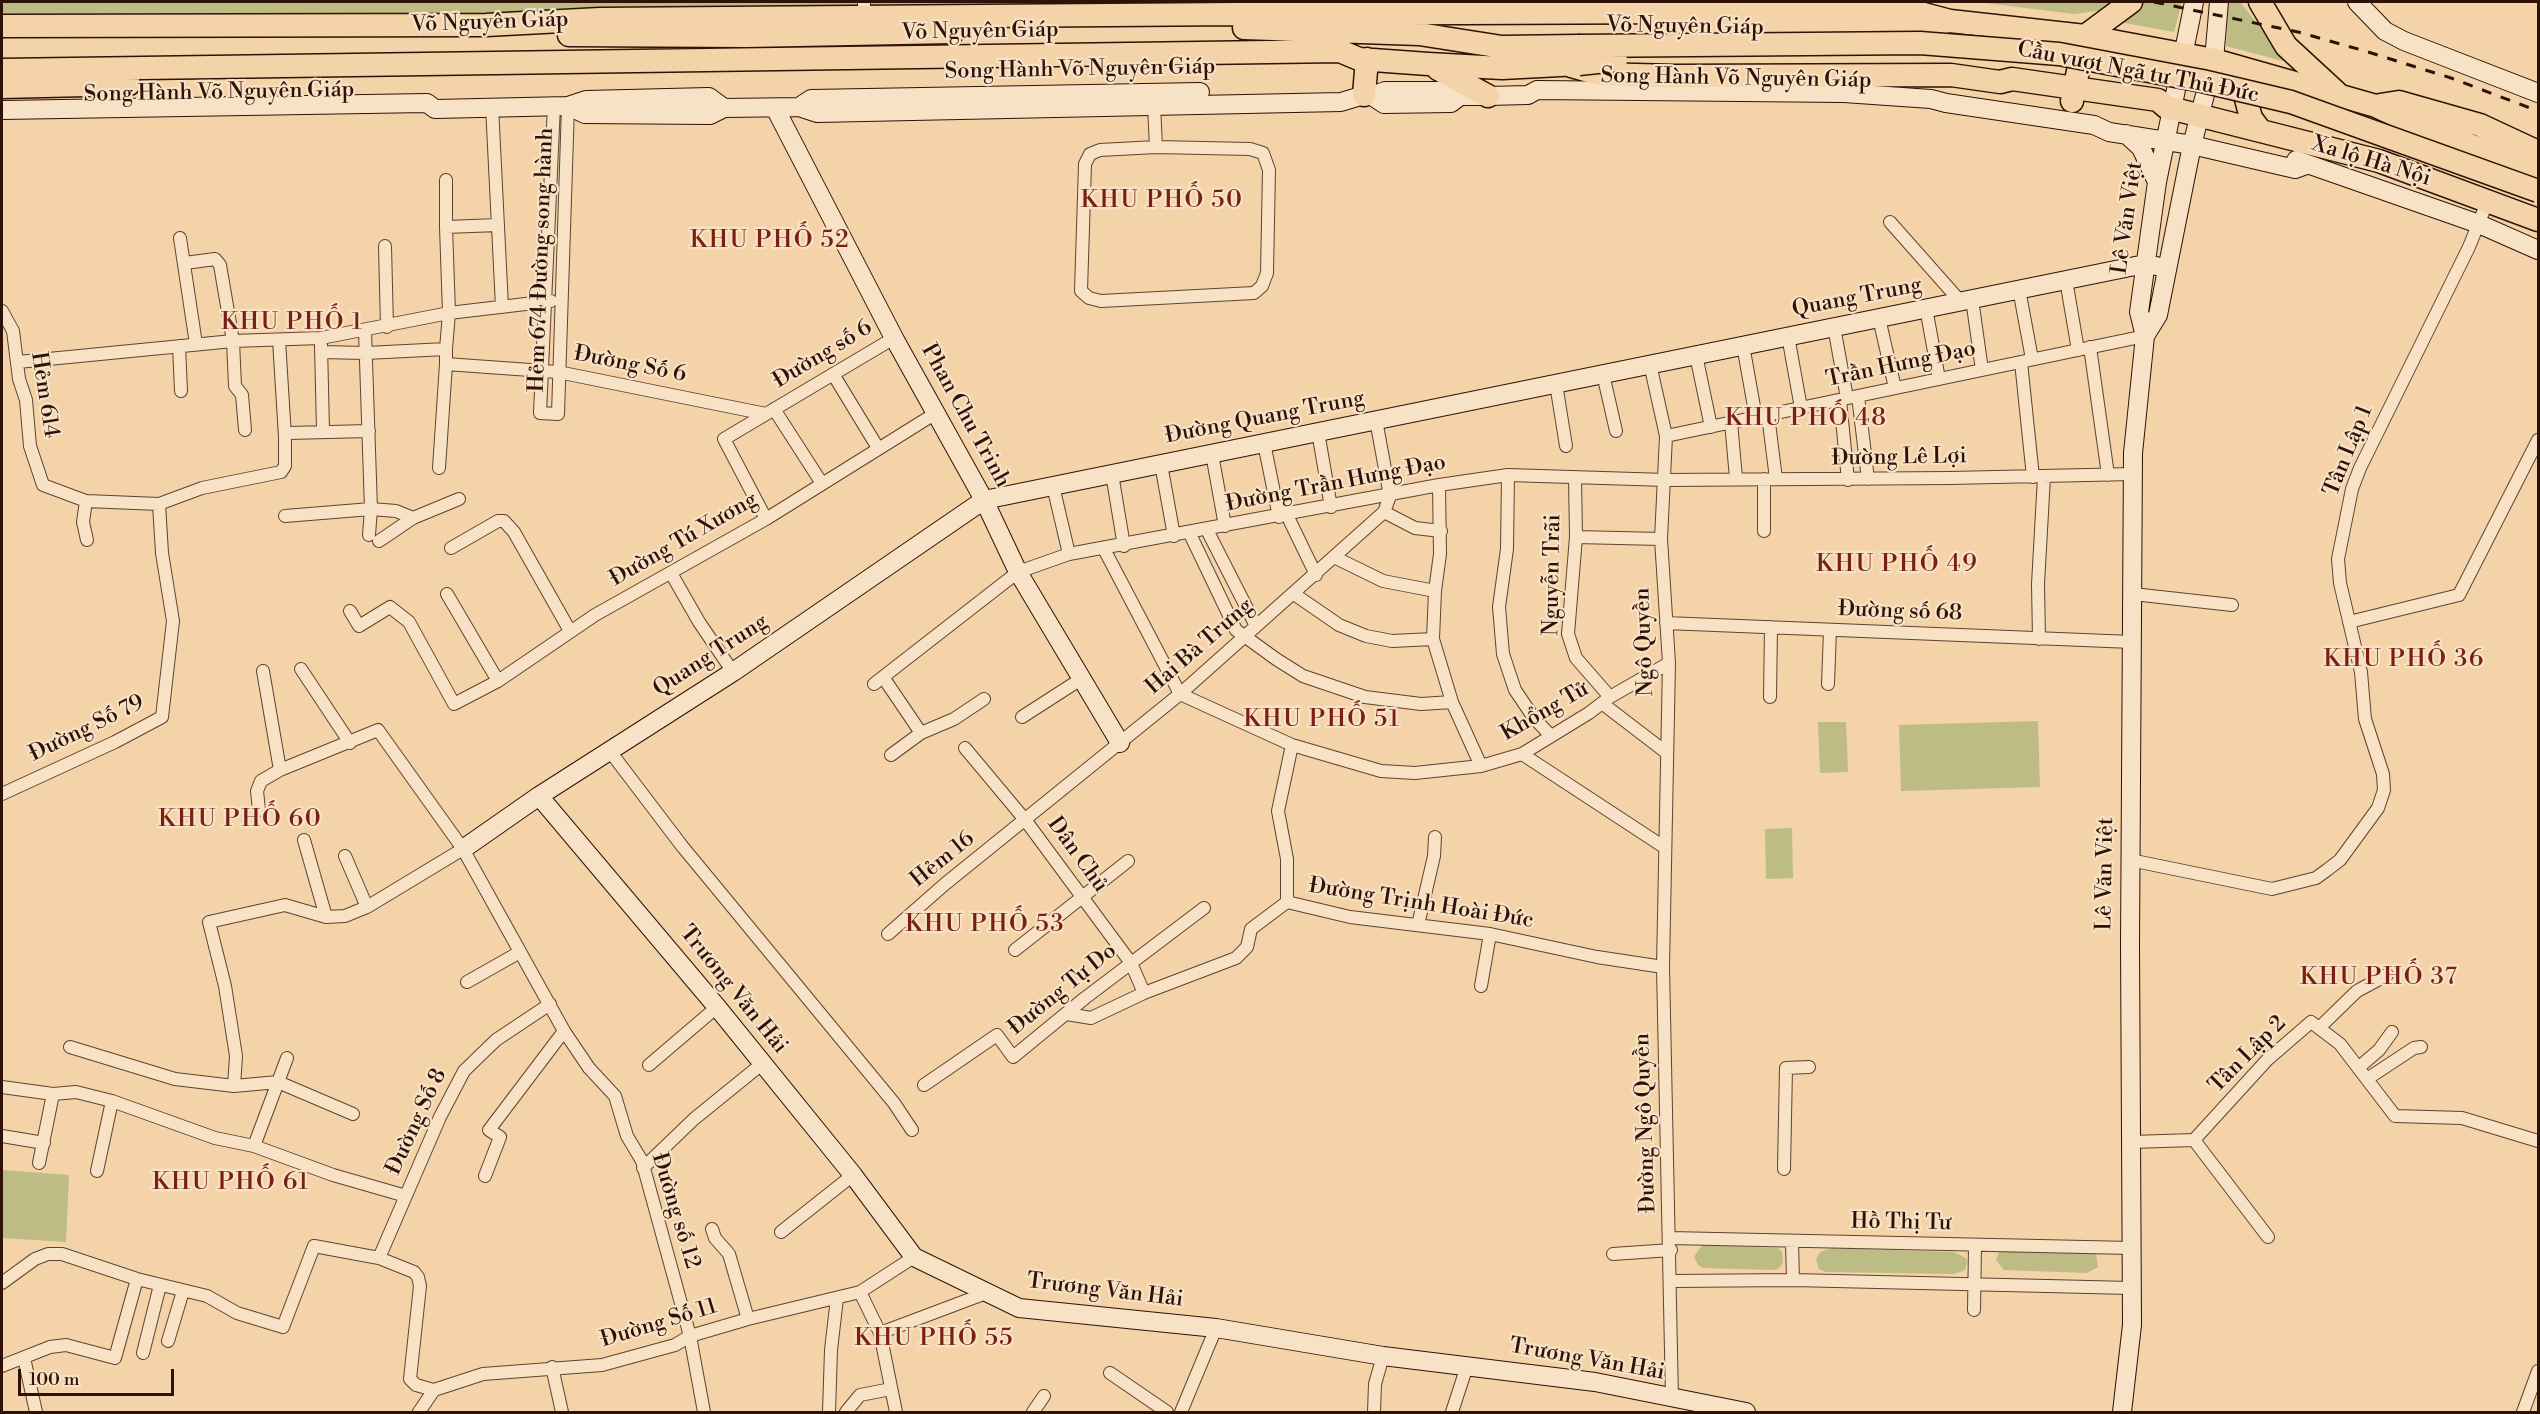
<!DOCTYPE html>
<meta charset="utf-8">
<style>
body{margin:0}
#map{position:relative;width:2540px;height:1414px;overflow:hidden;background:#f3d3a7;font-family:"Libre Bodoni",serif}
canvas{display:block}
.frame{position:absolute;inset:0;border:3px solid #2f1207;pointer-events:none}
.scale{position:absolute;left:18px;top:1369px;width:156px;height:27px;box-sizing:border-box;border:3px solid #2f1207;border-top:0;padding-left:8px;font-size:18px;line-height:21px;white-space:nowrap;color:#2f1207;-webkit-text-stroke:4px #f7e2c6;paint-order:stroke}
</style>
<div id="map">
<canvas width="2540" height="1414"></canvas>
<div class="frame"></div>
<div class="scale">100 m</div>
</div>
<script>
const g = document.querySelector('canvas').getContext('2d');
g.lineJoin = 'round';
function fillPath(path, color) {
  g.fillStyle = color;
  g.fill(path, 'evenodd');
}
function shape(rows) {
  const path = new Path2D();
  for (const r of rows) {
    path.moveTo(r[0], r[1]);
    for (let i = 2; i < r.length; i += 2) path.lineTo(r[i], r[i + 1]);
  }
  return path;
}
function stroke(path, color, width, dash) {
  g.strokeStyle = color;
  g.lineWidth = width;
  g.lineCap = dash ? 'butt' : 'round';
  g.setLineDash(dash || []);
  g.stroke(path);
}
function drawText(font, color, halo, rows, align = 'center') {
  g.font = font + ' "Libre Bodoni",serif';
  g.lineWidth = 4.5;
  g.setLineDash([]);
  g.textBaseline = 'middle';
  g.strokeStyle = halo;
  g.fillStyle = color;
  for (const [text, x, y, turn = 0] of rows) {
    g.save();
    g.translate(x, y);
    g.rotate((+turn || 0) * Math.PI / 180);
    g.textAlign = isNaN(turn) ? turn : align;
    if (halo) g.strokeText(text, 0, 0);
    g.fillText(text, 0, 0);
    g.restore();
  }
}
const green = shape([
 [2,2,1388,2,2,19],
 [1977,2,2113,2,2104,10,2074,14],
 [2141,2,2182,2,2174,32,2114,21],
 [2228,2,2240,2,2279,50,2298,65,2226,46],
 [2038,721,2040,787,1901,791,1899,725],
 [1818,722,1846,722,1848,772,1820,773],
 [1792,828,1793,878,1766,879,1765,829],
 [3,1170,69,1175,66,1242,2,1238],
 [1702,1245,1778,1248,1782,1252,1783,1263,1778,1269,1772,1270,1703,1268,1698,1265,1694,1257],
 [1831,1248,1954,1252,1966,1258,1967,1262,1965,1270,1954,1274,1826,1272,1819,1269,1816,1259,1820,1252],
 [2000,1250,2091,1251,2096,1254,2098,1267,2087,1273,2004,1270,1996,1260]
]);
const street = shape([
 [864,2,864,18],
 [554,105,540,413,558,414,568,106],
 [1154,105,1156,147,1100,150,1090,154,1085,164,1081,291,1089,298,1101,301,1254,293,1262,286,1267,273,1269,170,1263,153,1250,149,1156,147],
 [492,106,502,307],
 [446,180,446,227],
 [1890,222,1960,301],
 [180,238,196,344],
 [385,246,387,327],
 [185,263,215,259,220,265,233,341,235,386,242,395,245,430],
 [2066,280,2078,350],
 [2019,289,2032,359],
 [1972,299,1982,370],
 [1926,308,1939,379],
 [2,311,13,331,19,379,26,400,30,446,43,485,86,501,159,504,202,488,281,472,285,466,285,437,288,433,369,431],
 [1879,318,1895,388],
 [1834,327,1847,398],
 [365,331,371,509,369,535],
 [1788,336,1801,408],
 [279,340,285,437],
 [321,345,323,430],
 [1743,345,1756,418],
 [179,346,181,391],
 [2090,347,2108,475],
 [446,349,449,313,446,227,498,225],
 [321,352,366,353,446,349,446,364,558,372,766,414],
 [1696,355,1711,427],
 [18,362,233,341,321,338,449,313,551,301],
 [2021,362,2033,477],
 [1650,364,1666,436,1661,539,1669,663,1663,967,1672,1399],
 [833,374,878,448],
 [1603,374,1616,431],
 [1556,384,1566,446],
 [1858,396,1868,479],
 [1840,400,1848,480],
 [774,409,821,482],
 [1768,415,1776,479],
 [1731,422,1736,478],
 [1318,432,1331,507],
 [1666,436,2145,336],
 [1264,443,1279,517],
 [1212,454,1225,526],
 [1161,464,1174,536],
 [439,468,446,364],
 [1112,474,1124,546],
 [1508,475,1507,549,1499,607,1503,654,1515,690,1534,718,1551,736],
 [1575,478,1576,537,1568,634,1576,658,1610,697],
 [1764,479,1764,531],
 [1439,485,1440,554,1435,591,1433,639,1452,702,1481,766],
 [1053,486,1069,554],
 [86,501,83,522,87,540],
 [1384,512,1415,528,1441,531],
 [1287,515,1316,575],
 [285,516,371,509,396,511,413,518,459,499],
 [766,519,724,439,894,338],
 [1207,530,1256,626],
 [1190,534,1236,630,1276,659,1303,676,1365,697,1421,704,1452,702],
 [1576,537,1661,539],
 [379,541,413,518],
 [451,548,498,521,504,521,514,532,570,631],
 [1104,549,1180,694,1292,745,1381,771,1415,773,1481,766,1522,754,1589,713,1610,697,1669,663],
 [1336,558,1383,581,1435,591],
 [671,573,699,622,733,672],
 [447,594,498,681],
 [1294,594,1339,625,1366,636,1392,641,1433,639],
 [2133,594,2232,605],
 [350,611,359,626,390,607,409,622,454,704,498,681,595,615,766,519,936,413],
 [2349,622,2459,595,2538,440],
 [1666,623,2132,642],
 [2039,639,2038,584,2044,477],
 [301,669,350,743],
 [263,671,280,770],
 [883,677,921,733,891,755],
 [874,684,1018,572,1069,554,1439,485,1508,475,1666,480,1950,478,2133,474],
 [1828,684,1830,630],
 [1770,697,1771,627],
 [1603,704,1667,753],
 [1022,717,1081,679],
 [921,733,954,719,984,699],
 [965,748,1026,821,1131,963,1144,993],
 [609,750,682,846,894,1103,912,1130],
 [1522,754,1664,847],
 [2,794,115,742,162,717,173,621,162,553,159,504],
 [259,810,257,791,261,781,280,770,378,730,463,849,564,1031,589,1068,615,1096,627,1136,642,1161,690,1336,704,1412],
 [304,840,326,917],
 [345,856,367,907],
 [2130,860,2272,889,2316,878,2327,870,2340,860,2378,808,2384,790,2383,774,2365,719,2361,672,2340,583,2338,559,2352,489,2360,468,2469,247,2488,200],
 [1287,902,1287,859,1278,811,1292,745],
 [1418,925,1434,856,1435,837],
 [888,934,945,884,1180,694,1384,512,1390,496,1376,420],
 [1015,950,1128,861],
 [467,982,520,952],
 [1481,986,1490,934],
 [1067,1014,1091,1018,1144,993,1236,958,1247,947,1251,929,1287,902,1350,917,1490,934,1597,957,1663,967],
 [2319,1028,2357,991,2387,975],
 [70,1047,175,1079,234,1086,236,1056,225,986,209,922,285,905,326,917,345,916,367,907,463,849],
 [649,1065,717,1007],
 [2358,1068,2379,1050,2392,1032],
 [2367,1079,2414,1048,2421,1047],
 [924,1085,997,1035,1013,1057,1085,998,1204,908],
 [234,1086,278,1082,353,1114],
 [2,1087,53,1094,76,1092,112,1101,215,1138,254,1146,333,1175,406,1196],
 [2,1136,44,1143],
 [2194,1140,2268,1237],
 [2131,1142,2194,1140,2267,1060,2311,1022,2340,1044,2395,1116,2462,1118,2538,1141],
 [254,1146,287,1058],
 [39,1163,53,1094],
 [643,1168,694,1119,763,1063],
 [1784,1169,1786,1068,1809,1067],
 [97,1171,112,1101],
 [485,1176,500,1137,489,1130,564,1031],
 [712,1229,715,1238,729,1254,748,1319],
 [781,1232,853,1175],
 [1670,1238,2131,1248],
 [1792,1242,1793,1280],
 [1613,1254,1671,1250],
 [379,1258,440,1117,464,1071,496,1040,550,1004],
 [1672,1281,1793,1280,2131,1288],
 [2,1283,35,1259,48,1254,62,1254,137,1279,207,1296,237,1313,283,1327,314,1246,379,1258,414,1272,418,1277,420,1286,410,1379,416,1385,434,1390],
 [860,1292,880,1333,896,1412],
 [1974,1310,1975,1246],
 [880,1333,989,1292],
 [168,1341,183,1291],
 [143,1353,160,1285],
 [24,1358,36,1412],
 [2,1366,50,1347,66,1345,115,1358,137,1279],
 [552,1367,562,1412],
 [1110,1373,1167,1412],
 [419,1412,434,1390,483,1374,602,1365,675,1345,690,1336,748,1319,860,1292,914,1257],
 [829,1412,831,1350,837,1298],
 [846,1412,860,1395,891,1389],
 [1033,1412,1044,1396],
 [1181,1412,1216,1328],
 [1374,1412,1375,1384,1383,1356],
 [1452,1412,1467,1366],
 [2523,1412,2538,1371]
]);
const secondary = shape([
 [2357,2,2385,31,2404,41,2538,93],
 [1364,95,1372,96,1384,104,1451,103,1460,96],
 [1372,96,1385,91,1452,91,1460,96,1488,96,1528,95,1537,90,1844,93,1931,99,1946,103,2094,125,2109,132,2192,145,2295,169,2306,165],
 [568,106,585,114,710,115,724,108,799,107,817,113,1341,102,1364,95],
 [799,107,811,99,1200,92],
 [775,108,894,338,984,500,1018,572,1120,743],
 [2,110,427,103,435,109,568,106,586,100,709,97,724,108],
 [2126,134,2141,148,2157,182],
 [2296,160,2479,224,2538,250],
 [2145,336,2158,315,2192,145,2214,60,2219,2],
 [539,796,717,1007,853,1175,914,1257,1019,1308,1216,1328,1383,1356,1595,1382,1746,1412],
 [463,849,539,796,733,672,984,500,2145,264,2167,268],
 [2122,1412,2132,1325,2130,944,2133,453,2145,336,2139,312,2157,182,2194,2]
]);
const highway = shape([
 [2260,2,2286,46,2337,93],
 [2,26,486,25,600,19,1237,14,1912,11,1950,21,2085,36,2214,60,2376,106,2423,128,2538,170],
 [1708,27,1914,31,1949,21],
 [1244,28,1419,34,1502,47,1578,46],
 [569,35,746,36,953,32],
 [1571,66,1599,74,1674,76,1951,75,2000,82,2012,79,2158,100,2166,107,2379,161,2538,220],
 [1438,69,1488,96],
 [2,70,1340,51,1359,59,1428,64,1502,68,1579,64],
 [2259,77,2252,83,2246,99,2251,118,2260,130],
 [2,87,129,84],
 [1364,95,1367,59],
 [2072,101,2085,36,2131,2],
 [2380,105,2399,102,2480,125,2538,152]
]);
const rail = shape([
 [2154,2,2298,32,2365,51,2451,78,2538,111]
]);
const highwayBridge = shape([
 [1578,46,1920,43,2059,54,2202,81,2291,102,2538,191],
 [1579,64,1616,60]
]);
const streetNames = [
 ["Võ Nguyên Giáp",490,23,-2],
 ["Võ Nguyên Giáp",1685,27,1],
 ["Võ Nguyên Giáp",980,32,-1],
 ["Song Hành Võ Nguyên Giáp",1080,70,-1],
 ["Cầu vượt Ngã tư Thủ Đức",2138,73,11],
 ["Song Hành Võ Nguyên Giáp",1736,79,1],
 ["Song Hành Võ Nguyên Giáp",219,93,-1],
 ["Xa lộ Hà Nội",2371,162,17],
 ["Lê Văn Việt",2128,218,-82],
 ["Hẻm 674 Đường song hành",542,260,-88],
 ["Quang Trung",1857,298,-11],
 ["Đường số 6",823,355,-31],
 ["Đường Số 6",630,365,11],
 ["Trần Hưng Đạo",1901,365,-12],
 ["Hẻm 614",44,395,81],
 ["Phan Chu Trinh",965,416,61],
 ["Đường Quang Trung",1265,418,-11],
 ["Tân Lập 1",2349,451,-68],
 ["Đường Lê Lợi",1899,458,-1],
 ["Đường Trần Hưng Đạo",1336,484,-11],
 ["Đường Tú Xương",684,540,-30],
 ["Nguyễn Trãi",1553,575,-89],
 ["Đường số 68",1900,612,2],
 ["Ngô Quyền",1645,642,-92],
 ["Hai Bà Trưng",1200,647,-41],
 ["Quang Trung",711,656,-33],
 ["Khổng Tử",1545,712,-30],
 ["Đường Số 79",87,729,-26],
 ["Dân Chủ",1077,855,54],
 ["Hẻm 16",943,860,-39],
 ["Lê Văn Việt",2106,874,-89],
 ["Đường Trịnh Hoài Đức",1421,904,9],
 ["Trương Văn Hải",733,990,51],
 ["Đường Tự Do",1063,990,-39],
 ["Tân Lập 2",2248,1055,-45],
 ["Đường Số 8",417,1122,-65],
 ["Đường Ngô Quyền",1646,1123,-92],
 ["Đường số 12",675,1211,73],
 ["Hồ Thị Tư",1901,1223,1],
 ["Trương Văn Hải",1105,1291,7],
 ["Đường Số 11",659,1324,-17],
 ["Trương Văn Hải",1587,1360,10]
];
const neighbourhoodNames = [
 ["KHU PHỐ 50",1162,201],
 ["KHU PHỐ 52",770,241],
 ["KHU PHỐ 1",292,323],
 ["KHU PHỐ 48",1806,419],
 ["KHU PHỐ 49",1897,565],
 ["KHU PHỐ 36",2404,660],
 ["KHU PHỐ 51",1322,720],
 ["KHU PHỐ 60",240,820],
 ["KHU PHỐ 53",985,925],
 ["KHU PHỐ 37",2379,978],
 ["KHU PHỐ 61",231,1183],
 ["KHU PHỐ 55",934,1339]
];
fillPath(green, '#bdbc85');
stroke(street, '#60422f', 14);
stroke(secondary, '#2f1207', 20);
stroke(highway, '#2f1207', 25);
stroke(street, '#f7e2c6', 12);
stroke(secondary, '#f7e2c6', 18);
stroke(highway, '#f3d3a7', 22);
stroke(rail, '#2f1207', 3, [10, 10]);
stroke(highwayBridge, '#2f1207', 25, []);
stroke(highwayBridge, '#f3d3a7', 22);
drawText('22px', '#2f1207', '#f7e2c6', streetNames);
g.letterSpacing = '1.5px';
drawText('24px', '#7a1f14', '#f7e2c6', neighbourhoodNames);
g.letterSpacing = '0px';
</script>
